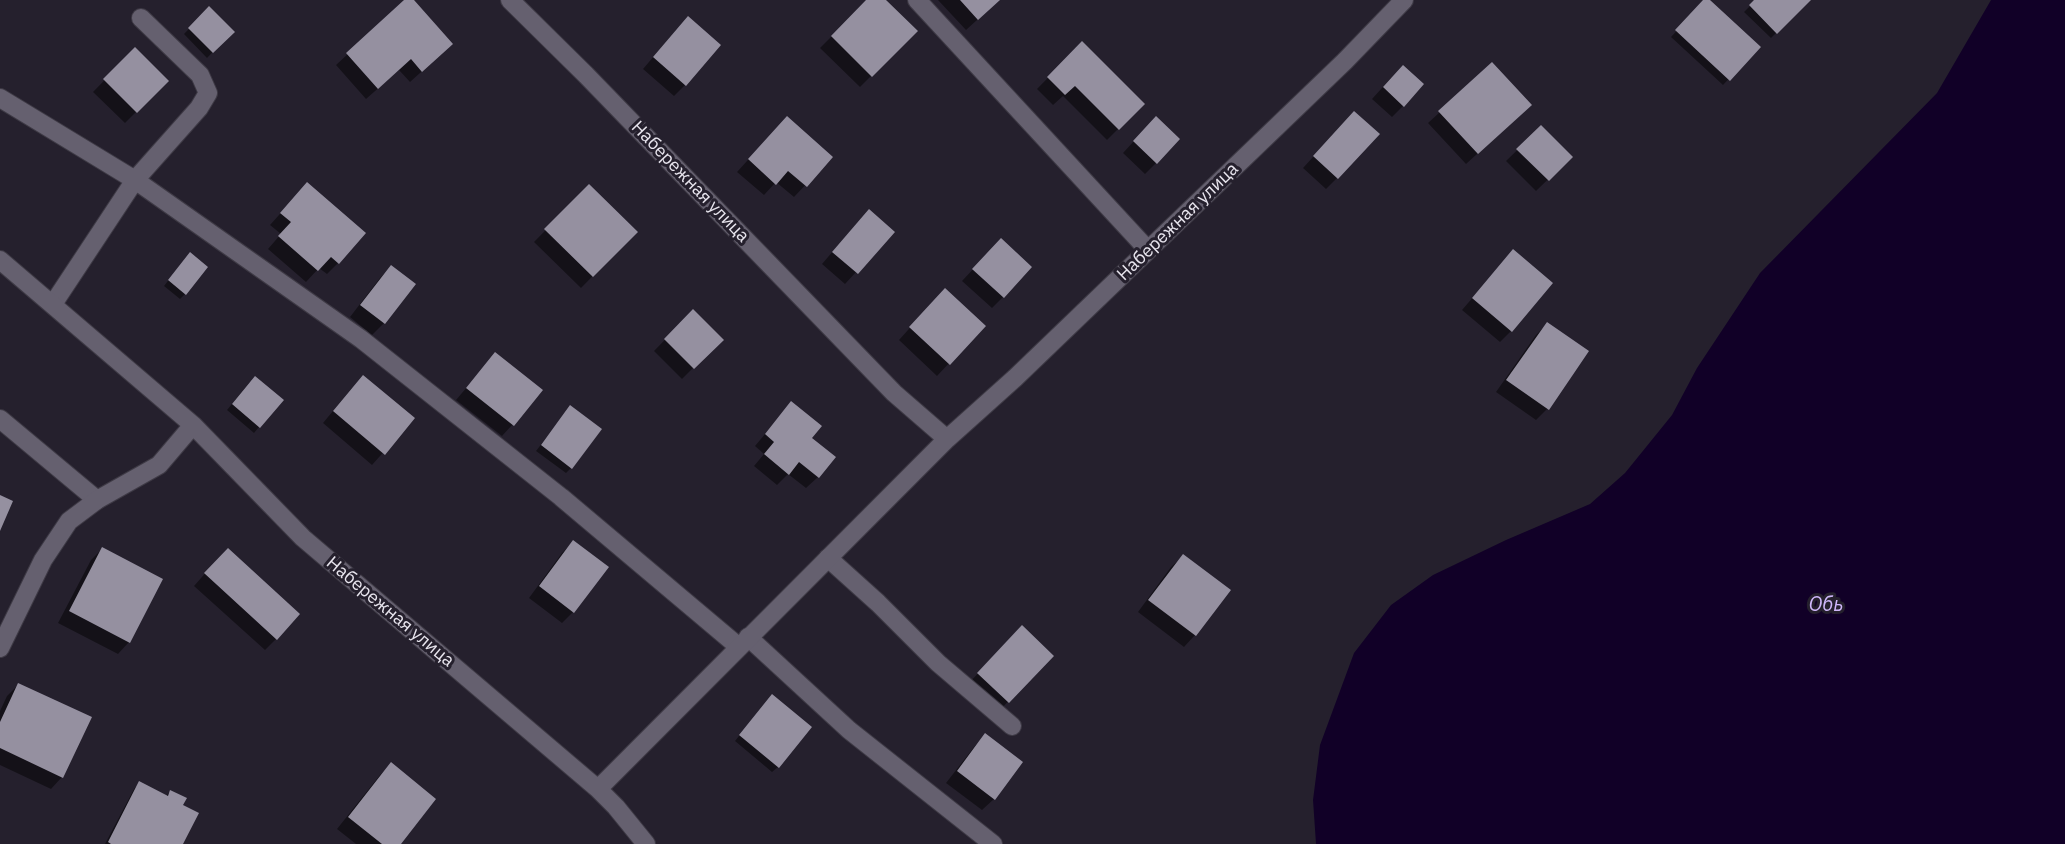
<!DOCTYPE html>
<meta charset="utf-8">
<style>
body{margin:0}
canvas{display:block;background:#25202d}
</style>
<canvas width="2065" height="844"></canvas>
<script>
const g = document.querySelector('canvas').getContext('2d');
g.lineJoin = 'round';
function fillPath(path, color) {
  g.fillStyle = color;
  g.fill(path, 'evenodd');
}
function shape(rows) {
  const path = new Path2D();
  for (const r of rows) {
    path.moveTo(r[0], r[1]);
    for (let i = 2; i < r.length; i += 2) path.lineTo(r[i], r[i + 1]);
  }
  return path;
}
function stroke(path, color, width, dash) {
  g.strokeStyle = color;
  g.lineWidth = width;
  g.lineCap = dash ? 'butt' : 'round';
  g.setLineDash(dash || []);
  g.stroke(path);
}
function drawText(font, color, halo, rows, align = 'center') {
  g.font = font + ' "IBM Plex Sans",sans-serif';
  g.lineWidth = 6;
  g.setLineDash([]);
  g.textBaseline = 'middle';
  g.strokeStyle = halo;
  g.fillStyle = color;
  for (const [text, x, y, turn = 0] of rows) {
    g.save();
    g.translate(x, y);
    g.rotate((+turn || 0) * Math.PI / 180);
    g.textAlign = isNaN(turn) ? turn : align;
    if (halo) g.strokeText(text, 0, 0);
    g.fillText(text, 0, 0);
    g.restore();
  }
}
const water = shape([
 [1991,0,2065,0,2065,844,1316,844,1313,800,1320,745,1354,653,1391,605,1433,575,1506,540,1590,504,1625,473,1672,415,1697,368,1760,273,1937,93]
]);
const shadow = shape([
 [406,0,412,0,440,55,410,82,399,70,366,99,336,65],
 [868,0,884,0,916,31,860,87,820,48],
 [938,0,999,0,966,30],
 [1705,0,1708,0,1759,47,1723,85,1671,37],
 [1756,0,1809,0,1771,38,1744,12],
 [209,8,232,32,207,58,184,34],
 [677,29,685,85,674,96,643,69],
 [1082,43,1143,104,1107,140,1063,96,1053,105,1037,89],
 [135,49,167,81,125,123,93,92],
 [1391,78,1403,106,1392,117,1372,99],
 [1440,112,1519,116,1466,164,1428,123],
 [1343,124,1337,178,1326,189,1303,168],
 [1541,127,1571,157,1536,191,1506,161],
 [776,129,831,158,794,197,776,182,764,195,737,172],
 [1145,129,1156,163,1145,174,1123,153],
 [589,186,636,232,581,288,534,242],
 [296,196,338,263,327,274,319,268,306,282,268,249,281,234,270,225],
 [858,222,893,232,845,284,822,264],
 [1513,251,1511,331,1500,342,1462,310],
 [989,252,1003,297,992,308,962,281],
 [185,259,185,294,180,299,164,286],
 [391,267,414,284,384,323,372,335,350,317,380,278],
 [934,301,984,326,937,376,899,340],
 [693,311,721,340,682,379,654,351],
 [1547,324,1547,409,1536,420,1496,392,1536,335],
 [495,354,513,424,502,436,456,400],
 [249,383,259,427,254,433,227,410],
 [352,388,413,419,372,465,323,423],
 [791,403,818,477,806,488,788,474,777,485,754,466,764,454,755,446],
 [570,407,571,468,566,473,536,451],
 [573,542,573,612,562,623,529,598,562,553],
 [102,549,129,642,118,654,58,623,91,560],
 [1183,556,1229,591,1195,635,1184,647,1138,612,1171,567],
 [216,561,276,639,265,650,194,586],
 [1022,627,1052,656,997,713,967,685],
 [18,685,62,777,51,789,0,765,0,711,7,696],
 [767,701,778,767,772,772,735,741],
 [985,735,994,799,982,810,946,783,974,747],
 [391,764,399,844,356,844,337,829,380,775],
 [139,783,165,797,171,791,181,806,181,844,105,844,134,789]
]);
const building = shape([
 [404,0,414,0,453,44,422,72,411,59,378,89,346,53],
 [866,0,886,0,918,31,872,77,831,36],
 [960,0,1000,0,978,20],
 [1703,0,1710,0,1761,47,1730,81,1675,30],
 [1754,0,1811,0,1777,34,1749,5],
 [209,6,235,32,213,53,188,28],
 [688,16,721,45,686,86,653,57],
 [1082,41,1145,104,1119,130,1075,86,1065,95,1047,77],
 [135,47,169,81,137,113,103,79],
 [1492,62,1532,105,1478,154,1438,111],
 [1403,65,1424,84,1404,107,1383,87],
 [1354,111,1380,134,1338,179,1313,156],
 [787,116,833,157,807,187,788,171,776,185,748,159],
 [1156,116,1180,139,1157,164,1133,141],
 [1541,125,1573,157,1549,181,1516,149],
 [307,182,366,233,339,264,331,257,318,271,278,236,291,222,280,213],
 [589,184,638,232,593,277,544,229],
 [869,209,895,232,858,274,832,252],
 [1001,238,1032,267,1004,298,972,269],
 [1513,249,1553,283,1512,332,1472,298],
 [190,252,208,267,186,295,168,280],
 [391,265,416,284,385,324,360,305],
 [945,288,986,326,950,365,909,327],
 [693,309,724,340,694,369,664,339],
 [1547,322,1589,351,1549,410,1506,380],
 [495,352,543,390,514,426,466,388],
 [363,375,415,418,385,455,333,411],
 [255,376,284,400,260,428,232,404],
 [791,401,822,426,812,438,836,457,819,478,799,462,789,475,764,454,774,442,765,434],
 [570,405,602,429,572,469,541,445],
 [0,495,13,501,0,531],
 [573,540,609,567,574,613,539,586],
 [102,547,163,579,130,643,69,611],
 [228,548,300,614,277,640,204,573],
 [1183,554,1231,590,1196,636,1148,600],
 [1022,625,1054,656,1009,703,977,673],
 [18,683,92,717,63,778,0,748,0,722],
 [772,694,812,727,779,768,739,735],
 [985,733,1023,762,995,800,957,771],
 [391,762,436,799,401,844,382,844,348,817],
 [139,781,168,796,170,790,187,798,183,805,199,813,183,844,111,844,108,842]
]);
const lane = shape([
 [0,98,135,180,361,339,561,497,739,647],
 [53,304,135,180,199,108,208,93,200,75,141,18],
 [0,419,97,500],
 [828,558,878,603,938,663,1012,726],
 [748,637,849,730,993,844]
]);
const street = shape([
 [510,0,586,75,894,393,947,439],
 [917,0,1148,250],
 [0,260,193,425,303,538,598,789,616,807,646,844],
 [0,648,43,560,69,521,97,500,159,465,193,425],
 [598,789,947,439,1015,378,1345,61,1404,0]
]);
const streetNames = [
 ["Набережная улица",690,182,46],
 ["Набережная улица",1178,222,-44],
 ["Набережная улица",390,612,40]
];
const waterNames = [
 ["Обь",1826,605]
];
fillPath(water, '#110027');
fillPath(shadow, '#0007');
fillPath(building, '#9590a0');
stroke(lane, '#3e3a45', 20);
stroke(street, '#3e3a45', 20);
stroke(lane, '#65606f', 18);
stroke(street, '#65606f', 18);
drawText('18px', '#e8e5ee', '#25202d', streetNames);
drawText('italic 20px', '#cfb7fa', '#25202d', waterNames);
</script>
